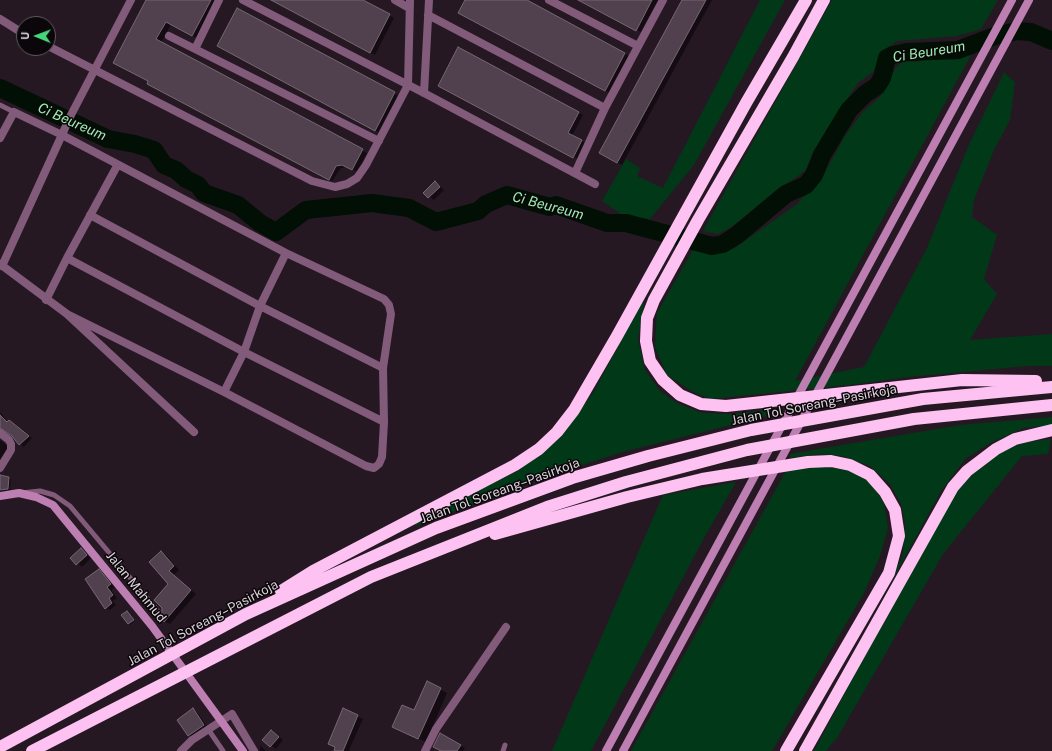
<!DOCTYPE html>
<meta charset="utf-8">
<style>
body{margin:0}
#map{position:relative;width:1052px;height:751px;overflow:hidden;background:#261823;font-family:"Public Sans",sans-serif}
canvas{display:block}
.north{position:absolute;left:16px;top:16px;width:40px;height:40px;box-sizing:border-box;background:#0b060a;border:1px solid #5e575d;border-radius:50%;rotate:271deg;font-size:11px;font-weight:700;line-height:16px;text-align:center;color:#dbd1d9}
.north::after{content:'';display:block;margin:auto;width:14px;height:18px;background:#46d779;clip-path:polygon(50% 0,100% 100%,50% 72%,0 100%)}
</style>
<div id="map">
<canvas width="1052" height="751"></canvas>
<div class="north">U</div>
</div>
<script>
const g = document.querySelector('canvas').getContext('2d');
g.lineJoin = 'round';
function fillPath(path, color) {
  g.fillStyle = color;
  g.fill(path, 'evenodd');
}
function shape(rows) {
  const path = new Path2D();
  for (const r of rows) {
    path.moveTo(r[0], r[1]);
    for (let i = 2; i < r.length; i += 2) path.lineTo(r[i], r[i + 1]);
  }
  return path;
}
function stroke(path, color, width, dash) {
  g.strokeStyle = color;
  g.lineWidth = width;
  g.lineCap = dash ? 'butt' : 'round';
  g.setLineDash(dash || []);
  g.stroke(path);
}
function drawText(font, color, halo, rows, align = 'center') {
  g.font = font + ' "Public Sans",sans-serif';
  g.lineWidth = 3;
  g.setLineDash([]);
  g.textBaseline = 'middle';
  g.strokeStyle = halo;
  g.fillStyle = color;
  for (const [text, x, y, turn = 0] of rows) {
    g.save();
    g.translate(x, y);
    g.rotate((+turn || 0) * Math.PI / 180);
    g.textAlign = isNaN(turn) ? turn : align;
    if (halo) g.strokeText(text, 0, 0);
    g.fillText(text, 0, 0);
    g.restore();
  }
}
const green = shape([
 [760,0,785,0,694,165,650,219,624,216,602,201,626,159,640,168,637,176,663,188],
 [832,0,998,0,981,29,957,36,897,41,884,50,873,72,858,83,832,121,813,152,805,171,774,192,734,225,718,234,703,231],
 [972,53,795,381,864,367,927,248,968,147,1004,72,1015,82,1010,120,994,150,974,200,972,217,997,235,984,279,997,294,970,340,1052,334,1052,366,1026,366,908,377,858,384,710,399,693,392,667,375,655,347,657,313,693,250,708,254,735,248,797,204,823,176,845,136,863,112,880,97,895,69,903,61,917,62,936,55,954,60],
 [639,303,644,303,638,339,645,370,660,391,677,403,702,413,732,414,766,410,767,416,622,452,536,480,416,526,414,521,518,471,563,433,593,393,621,341],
 [1052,417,1052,425,1024,428,990,443,965,459,941,491,891,583,903,554,905,525,901,504,890,484,870,466,842,456,821,454,790,458,790,454,960,425],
 [1051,439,1048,454,1022,456,943,554,837,738,826,751,814,751,936,523,961,484,978,465,1002,450,1026,442],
 [815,466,842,469,862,476,874,486,884,504,888,528,880,556,865,591,772,751,631,751,786,471],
 [736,482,704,538,591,751,552,751,663,495]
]);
const shadow = shape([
 [147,0,216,0,197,38,171,24,161,43,367,153,357,172,348,167,341,168,332,181,153,86],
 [272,0,361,0,394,18,375,55],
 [466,0,524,0,629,56,610,93,460,13],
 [580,0,658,0,641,32],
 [683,0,712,0,622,165,600,153],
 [237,9,399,96,380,133,218,46],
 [459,49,583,115,572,136,586,143,578,159,439,85],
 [435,182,444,190,434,200,424,193],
 [0,412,8,422,13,423,32,438,24,447,7,431,0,431],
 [0,440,8,446,0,463],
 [0,476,11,479,10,490,0,492],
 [81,550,91,558,82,567,72,558],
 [161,552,167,556,179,570,174,575,196,594,170,624,164,621,161,615,170,584],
 [99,571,103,573,115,587,111,590,117,598,113,601,116,605,110,610,105,608],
 [127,612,135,621,130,625,128,624],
 [440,689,447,693,426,742,400,730],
 [193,710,197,712,208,728,193,738,189,735],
 [344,710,363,719,349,750,351,751,335,751],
 [272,731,283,740,276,749,264,740],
 [441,734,465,748,463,751,443,751],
 [260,746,262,747,266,751,260,751]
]);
const river = shape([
 [0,88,108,139,135,144,154,150,164,165,176,170,186,179,198,185,204,193,238,205,260,223,276,232,306,210,372,203,409,208,436,222,478,211,486,204,507,195,550,207,556,205,607,223,626,223,712,246,723,244,737,235,786,194,806,185,814,175,822,155,849,110,865,94,877,86,882,78,887,58,893,55,907,52,958,50,995,36,1017,31,1031,32,1052,41]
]);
const building = shape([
 [146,0,211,0,192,36,166,22,156,39,363,149,352,170,342,165,336,166,329,180,327,179,147,84,148,81,113,63,146,0],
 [271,0,363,0,390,14,370,53,271,0],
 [465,0,527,0,625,53,605,91,458,13,465,0],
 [578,0,652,0,636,31,578,0],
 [682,0,706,0,617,163,599,153,682,0],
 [237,8,395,92,375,131,217,46,237,8],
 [458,47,579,112,568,133,582,140,573,158,438,86,458,47],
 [435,181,440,187,428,198,423,193,435,181],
 [0,415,7,422,9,420,29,436,19,445,12,436,0,428,0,415],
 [0,475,9,477,8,489,0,490,0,475],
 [81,548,87,555,76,565,70,558,81,548],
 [161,551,174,566,169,571,191,590,164,622,156,615,160,614,162,611,162,608,154,600,168,584,149,562,161,551],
 [99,569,111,584,107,587,113,595,109,598,112,603,105,609,85,579,99,569],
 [127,611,134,620,128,624,121,615,127,611],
 [427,681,441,688,418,739,392,727,402,705,414,710,427,681],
 [193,708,204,725,188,736,177,720,193,708],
 [343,708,358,715,343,751,334,751,335,747,328,744,343,708],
 [271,730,279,737,270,747,262,740,271,730],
 [440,733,461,745,457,751,441,751,433,747,440,733]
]);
const lane = shape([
 [0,105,14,112],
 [21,493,40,491,54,495,70,506,158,611],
 [208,729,223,751],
 [503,751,505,745]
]);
const street = shape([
 [243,0,424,93,595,184],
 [395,0,409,8],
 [549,0,638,46],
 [428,15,605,108],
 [0,19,24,34],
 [169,36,379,141],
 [48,46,312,181,335,187,347,184,357,178,366,165,408,85,410,0],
 [195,49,219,0],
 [424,93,429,0],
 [0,138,14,112,62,135,286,253,384,299,389,305,391,314,383,368,384,422,382,457,379,464,374,468,366,466,224,392,67,314],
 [575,173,605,108,663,0],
 [90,215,260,306,383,368],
 [67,258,244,352,384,422],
 [0,264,67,314,194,432],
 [2,266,71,115,131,0],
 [46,300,67,258,117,166],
 [224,392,244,352,260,306,286,253],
 [0,433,9,440,11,444,11,450,0,468],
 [181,751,192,740,232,714,254,751],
 [425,751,436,729,506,627]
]);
const secondary = shape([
 [0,496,19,493,36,497,53,505,152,626,243,751],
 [606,751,1012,0],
 [623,751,1029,0]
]);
const highway = shape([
 [824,0,793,57,698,220,654,300,647,318,646,341,650,361,663,380,680,395,701,404,726,406,962,380,1036,381],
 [495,534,627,497,702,479,808,462,831,461,850,465,870,475,885,492,895,510,899,536,889,573,786,751],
 [281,591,313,571,515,465,539,449,557,432,574,410,617,336,746,103,806,0],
 [0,747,246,614,436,528,572,478,648,456,751,430,923,399,1052,387],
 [32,751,371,577,547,507,626,482,747,450,914,419,1052,405],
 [805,751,953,487,967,471,996,449,1015,439,1052,430]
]);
const streetNames = [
 ["Jalan Tol Soreang–Pasirkoja",814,405,-11],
 ["Jalan Tol Soreang–Pasirkoja",500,491,-20],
 ["Jalan Mahmud",136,587,51],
 ["Jalan Tol Soreang–Pasirkoja",203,623,-28]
];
const waterNames = [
 ["Ci Beureum",929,52,-9],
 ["Ci Beureum",72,122,24],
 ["Ci Beureum",548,206,15]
];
fillPath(green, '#013918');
fillPath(shadow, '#0007');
stroke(river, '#010f04', 18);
fillPath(building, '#51414e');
stroke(building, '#776673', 1);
stroke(lane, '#825b7b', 5);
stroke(street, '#825b7b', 8);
stroke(secondary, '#bd7eb2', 8);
stroke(highway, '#fdc2f2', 12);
drawText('13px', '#dbd1d9', '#0b060a', streetNames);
drawText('italic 14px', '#97edad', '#0b060a', waterNames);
</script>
